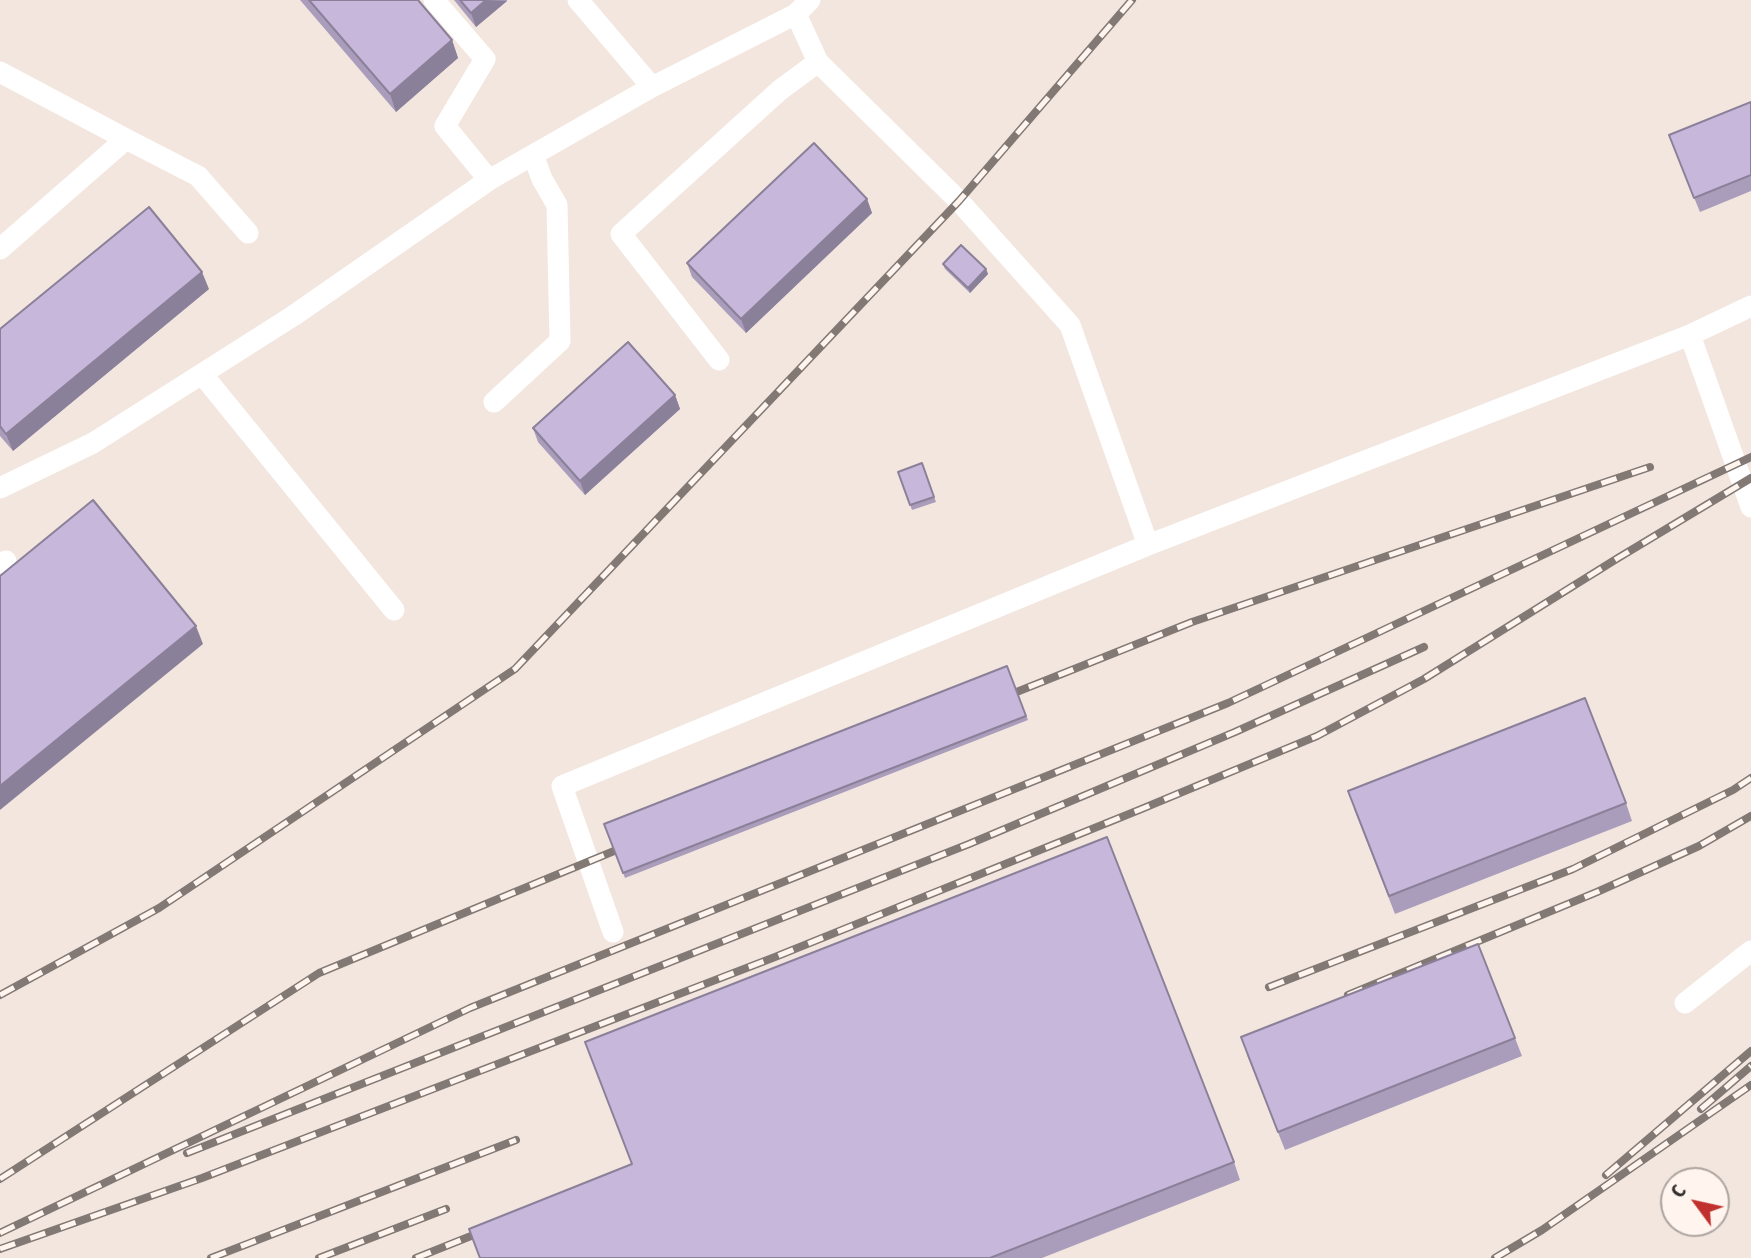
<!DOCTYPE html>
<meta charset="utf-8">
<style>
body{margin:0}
#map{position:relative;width:1751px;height:1258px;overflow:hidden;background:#f3e6de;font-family:"Fira Sans Condensed",sans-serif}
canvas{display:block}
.north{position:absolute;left:1660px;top:1167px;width:70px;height:70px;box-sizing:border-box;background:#fff4ee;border:2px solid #ada5a0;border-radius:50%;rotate:303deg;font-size:19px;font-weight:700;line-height:28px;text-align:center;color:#332e2b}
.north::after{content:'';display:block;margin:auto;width:24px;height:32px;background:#c0312e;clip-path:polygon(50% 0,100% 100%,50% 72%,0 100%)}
</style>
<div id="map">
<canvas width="1751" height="1258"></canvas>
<div class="north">С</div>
</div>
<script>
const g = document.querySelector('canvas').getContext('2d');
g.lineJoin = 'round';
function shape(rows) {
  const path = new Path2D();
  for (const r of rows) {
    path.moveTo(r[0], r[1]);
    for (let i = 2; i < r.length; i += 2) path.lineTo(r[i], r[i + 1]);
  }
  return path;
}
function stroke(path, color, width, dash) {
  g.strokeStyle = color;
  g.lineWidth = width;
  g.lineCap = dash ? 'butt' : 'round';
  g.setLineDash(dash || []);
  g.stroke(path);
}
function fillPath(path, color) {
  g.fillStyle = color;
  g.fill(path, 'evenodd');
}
const lane = shape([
 [434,0,485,59,445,126,489,180],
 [578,0,652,87],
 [796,14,818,62,959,201,1070,325,1148,545,1690,335,1751,306],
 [0,72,126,139,0,249],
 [126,139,198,176,248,233],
 [1690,335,1751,507],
 [719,360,621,234,780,90,818,62],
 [202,374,394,610],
 [494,402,560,341,557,205,542,179,533,155],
 [0,488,93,443,293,316,489,180,652,87,796,14,810,0],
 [0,563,6,561],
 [613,932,562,786,1148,545],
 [1685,1003,1751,951]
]);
const rail = shape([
 [999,699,1192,622,1650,467],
 [1269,987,1573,869,1733,790,1751,778],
 [0,995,159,908,515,669,959,201,1132,0],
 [1348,995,1597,892,1699,846,1751,816],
 [1701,1109,1751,1066],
 [187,1153,969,844,1235,732,1424,647],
 [1606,1175,1751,1051],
 [0,1179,319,973,631,844],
 [0,1233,470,1008,1228,703,1751,457],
 [0,1249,202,1178,775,957,1139,810,1317,736,1424,679,1618,558,1751,478],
 [211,1258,516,1140],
 [319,1258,446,1209],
 [416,1258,491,1228],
 [1495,1258,1542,1230,1751,1085]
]);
const wall = shape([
 [300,0,418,0,452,40,458,58,396,112],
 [454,0,507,0,507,1,476,27],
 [1751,102,1751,191,1700,212,1674,149],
 [867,199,872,213,746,333,692,277,687,263],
 [943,264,986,269,988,274,970,293,945,269],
 [209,289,13,451,0,436,0,329],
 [675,395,680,409,585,495,538,442,533,428],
 [922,463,936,502,912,510,898,472],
 [1007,666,1028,720,625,878,604,824],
 [1626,803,1632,821,1395,914,1354,809],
 [1515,1038,1522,1056,1285,1150,1247,1055],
 [1234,1162,1240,1180,1042,1258,480,1258]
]);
const shadedWall = shape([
 [486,0,507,1,476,27,471,13],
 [452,40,458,58,396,112,390,94],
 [867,199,872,213,746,333,741,319],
 [986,269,988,274,970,293,968,288],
 [202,272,209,289,13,451,6,434],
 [675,395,680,409,585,495,580,481],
 [196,626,203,644,0,810,0,786]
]);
const building = shape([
 [309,0,418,0,452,40,390,94,309,0],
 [460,0,486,0,471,13,460,0],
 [1751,102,1751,175,1694,198,1669,135,1751,102],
 [814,143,867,199,741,319,687,263,814,143],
 [149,207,202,272,6,434,0,426,0,329,149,207],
 [961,245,986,269,968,288,943,264,961,245],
 [628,342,675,395,580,481,533,428,628,342],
 [922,463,934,497,910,505,898,472,922,463],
 [93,500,196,626,0,786,0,576,93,500],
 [1007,666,1026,716,623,873,604,824,1007,666],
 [1585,698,1626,803,1389,896,1348,791,1585,698],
 [1107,837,1234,1162,990,1258,480,1258,469,1229,632,1164,585,1042,1107,837],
 [1478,944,1515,1038,1278,1132,1241,1037,1478,944]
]);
stroke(lane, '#fff', 21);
stroke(rail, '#827974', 8);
stroke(rail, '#fff4ee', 5, [16]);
fillPath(wall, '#aa9dbc');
fillPath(shadedWall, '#8b8099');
fillPath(building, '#c6b7db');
stroke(building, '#8b8099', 2);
</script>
